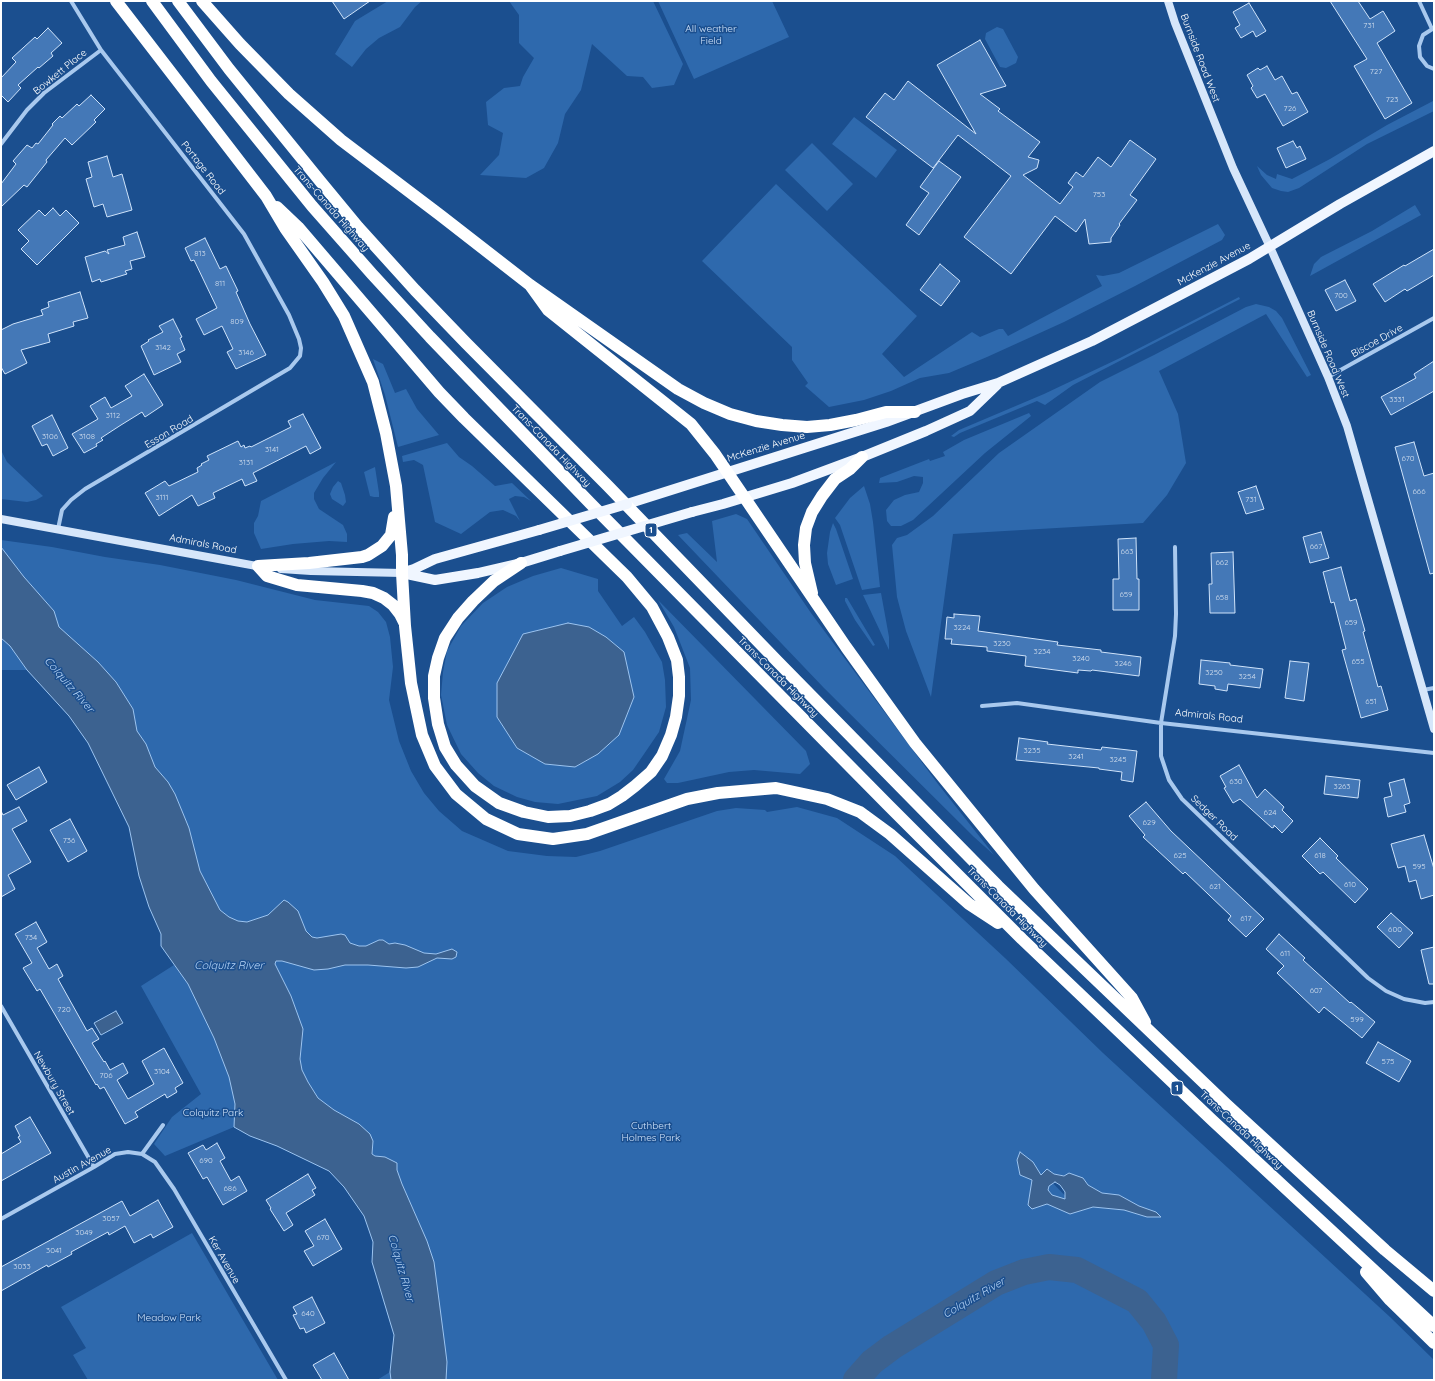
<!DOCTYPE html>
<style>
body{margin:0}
#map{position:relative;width:1435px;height:1381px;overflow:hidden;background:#1b4f8f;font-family:Quicksand,sans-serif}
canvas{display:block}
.frame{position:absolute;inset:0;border:2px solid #fff;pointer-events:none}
</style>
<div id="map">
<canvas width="1435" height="1381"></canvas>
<div class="frame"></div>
</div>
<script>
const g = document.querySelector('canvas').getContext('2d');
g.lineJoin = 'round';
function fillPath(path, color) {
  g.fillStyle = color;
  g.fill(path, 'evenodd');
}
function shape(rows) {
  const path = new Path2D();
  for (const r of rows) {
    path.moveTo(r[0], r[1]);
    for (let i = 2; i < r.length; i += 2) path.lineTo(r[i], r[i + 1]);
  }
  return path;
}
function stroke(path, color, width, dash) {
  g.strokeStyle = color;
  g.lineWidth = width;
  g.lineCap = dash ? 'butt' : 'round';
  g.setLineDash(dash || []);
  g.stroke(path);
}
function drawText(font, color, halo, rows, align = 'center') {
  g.font = font + ' Quicksand,sans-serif';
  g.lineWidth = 3;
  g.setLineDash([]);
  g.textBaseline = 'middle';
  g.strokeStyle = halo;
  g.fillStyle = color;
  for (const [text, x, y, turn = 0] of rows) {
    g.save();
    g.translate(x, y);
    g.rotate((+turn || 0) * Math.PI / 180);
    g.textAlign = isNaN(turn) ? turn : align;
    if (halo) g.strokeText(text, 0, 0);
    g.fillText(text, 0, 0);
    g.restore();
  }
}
const green = shape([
 [388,1,422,1,415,7,400,27,379,38,366,49,352,67,335,54,355,21],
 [509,1,653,1,683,64,674,85,652,88,643,77,627,76,592,44,581,90,565,114,558,143,544,168,526,178,480,175,499,155,503,133,488,125,486,102,504,88,520,86,523,77,534,58,519,43,519,15],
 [658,1,772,1,789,37,694,79],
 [997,27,1003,29,1018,57,1016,63,1006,68,1000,67,985,39,986,33],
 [1434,99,1434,111,1367,144,1299,188,1288,192,1281,191,1272,188,1261,175,1257,166,1267,175,1276,179,1277,174,1292,179,1330,159,1387,125,1433,101],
 [854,117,897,150,876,178,832,144],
 [812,143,853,184,827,211,785,170],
 [776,184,917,316,882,354,904,377,972,332,980,337,999,329,1003,329,1008,336,1102,286,1096,275,1103,276,1119,273,1218,224,1225,235,1222,240,1135,286,1064,322,987,357,949,373,920,378,891,391,864,400,829,407,805,386,808,383,792,360,792,347,702,261],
 [1415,205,1421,215,1310,276,1314,264,1321,257,1372,231],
 [1239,297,1240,299,1073,385,1045,405,1037,401,960,433,954,437,951,436,959,430,1044,394,1120,358],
 [1256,304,1269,307,1276,311,1282,318,1311,375,1307,377,1266,314,1159,371,1178,414,1186,463,1167,495,1143,523,953,534,931,697,906,631,897,597,892,545,897,538,907,535,933,516,999,453,1100,382,1154,355,1246,307],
 [373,359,383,364,395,393,406,389,417,409,439,435,398,447,385,395],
 [1029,413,1031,416,985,453,913,520,901,526,891,526,887,521,886,510,894,500,905,495,919,492,923,483,923,477,914,476,897,482,879,483,880,478,929,459,930,461,945,456,943,452,964,440],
 [447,443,459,457,472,466,495,486,512,483,531,501,524,497,515,496,509,499,520,521,516,516,503,510,490,512,461,534,435,522,423,465,414,460,403,462,402,456],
 [1,450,7,462,43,496,36,500,27,502,1,499],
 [336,462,323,478,314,493,314,499,319,509,343,525,347,534,347,542,329,541,293,544,261,549,254,533,254,523,258,516,261,501],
 [375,467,379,493,379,497,374,497,370,496,364,472],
 [338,481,341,483,345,495,346,502,343,506,332,499,330,494,333,487],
 [864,486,870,504,873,522,880,587,862,590,840,525,835,518,850,498],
 [736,514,747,519,811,613,938,784,994,855,974,837,824,688,678,535,687,533,717,562,712,521],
 [833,523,836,529,853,579,836,585,828,564,827,553,830,532],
 [1,540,52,547,105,557,160,565,236,580,315,600,369,606,378,612,386,622,390,637,393,667,389,700,399,741,411,771,424,793,439,811,462,831,508,851,547,856,576,857,600,851,717,811,736,808,765,810,767,812,797,807,837,818,895,856,1005,958,1103,1053,1390,1317,1434,1360,1434,1380,446,1380,375,1156,372,1154,373,1141,359,1124,334,1110,318,1098,308,1082,1,569],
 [1047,1169,1054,1174,1082,1178,1088,1185,1102,1193,1119,1195,1139,1206,1156,1212,1147,1217,1124,1210,1093,1207,1080,1211,1043,1173],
 [561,568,598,579,598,591,622,626,634,617,645,632,662,662,665,680,666,707,659,732,644,754,633,770,620,782,597,796,558,804,535,802,517,797,494,786,478,773,461,754,447,725,441,695,443,672,447,651,461,626,483,603,507,587,533,576],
 [568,623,589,627,606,637,624,652,598,754,575,767,545,764,517,748,497,717,523,634],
 [881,593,889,637,889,650,863,595],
 [845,598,847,598,875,645,873,646,855,620,845,601],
 [658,600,806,751,810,764,800,774,754,770,729,772,678,783,667,783,664,779,680,751,691,700,690,668,674,627],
 [1,638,10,646,27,670,1,670],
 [174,965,188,984,205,1018,338,1167,376,1231,413,1380,377,1380,390,1372,394,1335,372,1262,373,1242,364,1216,344,1187,329,1171,277,1146,250,1136,234,1127,165,1156,154,1144,172,1117,201,1094,141,986],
 [192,1233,278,1380,88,1380,73,1355,86,1348,61,1307]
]);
const water = shape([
 [1,547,24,577,54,611,59,627,98,662,116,682,133,709,137,731,146,744,155,767,168,782,175,794,189,828,200,871,220,910,229,917,238,921,247,922,268,915,284,900,288,902,298,911,306,931,312,937,317,938,341,934,345,935,350,943,359,946,366,946,379,940,383,940,389,944,395,943,405,945,424,953,436,954,452,949,457,952,456,957,452,959,437,958,418,967,406,968,368,965,345,965,328,969,314,970,282,961,276,961,275,964,291,996,303,1029,300,1059,302,1070,308,1082,318,1098,334,1110,359,1124,370,1134,373,1141,372,1154,375,1156,385,1157,397,1163,397,1170,402,1184,427,1241,434,1262,445,1346,447,1362,446,1380,391,1380,390,1372,394,1335,372,1262,373,1242,364,1216,344,1187,329,1171,277,1146,250,1136,234,1127,235,1104,229,1077,214,1038,188,984,161,946,161,934,149,907,139,876,129,827,88,743,69,716,27,670,10,646,1,638,1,547],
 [568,623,589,627,606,637,624,652,634,697,619,735,598,754,575,767,545,764,517,748,497,717,497,683,523,634,568,623],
 [116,1011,123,1023,101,1035,94,1023,116,1011],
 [1020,1152,1033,1162,1041,1175,1047,1169,1054,1174,1064,1176,1069,1173,1083,1178,1088,1185,1102,1193,1119,1195,1139,1206,1156,1212,1161,1217,1147,1217,1124,1210,1093,1207,1070,1214,1047,1204,1032,1209,1028,1205,1032,1180,1020,1175,1017,1160,1020,1152],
 [1055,1182,1060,1185,1065,1192,1065,1199,1052,1195,1048,1190,1049,1186,1055,1182]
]);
const river = shape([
 [856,1380,872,1362,892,1347,996,1283,1024,1272,1049,1267,1077,1270,1137,1301,1154,1322,1166,1345,1164,1380]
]);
const building = shape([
 [332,1,370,1,344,19,332,1],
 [1330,1,1358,1,1370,19,1383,11,1395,31,1377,43,1412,103,1385,119,1354,66,1367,59,1330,1],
 [1249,3,1266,31,1256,37,1253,31,1241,38,1235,28,1240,25,1233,12,1249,3],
 [48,28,62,43,51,53,53,56,39,68,38,67,18,85,21,88,8,102,1,95,1,78,16,62,12,58,35,37,37,39,48,28],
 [980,40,1006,86,980,94,1000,109,998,111,1040,142,1028,157,1039,160,1037,168,1023,175,1060,204,1073,187,1068,183,1076,172,1083,177,1098,157,1111,167,1130,140,1156,159,1130,195,1137,200,1119,224,1120,225,1111,238,1111,242,1089,244,1085,219,1076,232,1055,216,1011,274,964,237,1011,176,958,135,933,168,866,117,885,93,894,100,908,81,976,134,937,65,980,40],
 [1267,66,1275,80,1282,76,1292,94,1297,92,1308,112,1283,126,1265,94,1257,98,1251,88,1253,86,1247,75,1258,68,1260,70,1267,66],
 [91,95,105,109,94,120,96,122,72,145,65,138,46,160,47,162,27,187,24,185,1,207,1,184,16,164,13,161,27,145,32,148,36,143,38,144,53,125,52,124,60,116,62,118,77,104,79,106,91,95],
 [1293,141,1297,148,1300,146,1306,159,1286,168,1277,148,1293,141],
 [107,156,113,177,122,174,132,210,107,217,103,204,94,207,86,179,92,177,88,162,107,156],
 [939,161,961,177,919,235,906,225,929,193,920,187,939,161],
 [53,208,60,216,66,210,79,223,37,265,21,249,29,241,18,230,39,210,45,216,53,208],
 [137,232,145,257,130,261,132,269,125,271,127,274,101,282,100,279,92,282,85,257,105,251,109,254,107,250,125,245,123,237,137,232],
 [205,238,220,269,226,266,238,291,236,292,250,324,266,355,236,369,227,352,233,349,222,326,204,335,196,319,217,308,194,260,191,261,185,248,205,238],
 [1434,249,1434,275,1407,291,1405,289,1385,302,1373,284,1404,265,1405,266,1434,249],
 [940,264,960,281,941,306,920,290,940,264],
 [1345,280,1356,301,1336,311,1325,290,1345,280],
 [80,292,88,318,73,322,74,326,48,334,50,342,21,350,27,363,5,374,1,367,1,330,13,324,43,315,41,310,49,307,48,302,80,292],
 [173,319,182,337,180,338,185,350,177,354,181,362,154,375,141,346,149,341,148,340,163,332,159,326,173,319],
 [1434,361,1434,391,1391,415,1381,397,1416,378,1414,374,1434,361],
 [144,374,163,405,145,417,142,412,121,425,101,438,103,440,96,444,97,446,84,453,72,434,98,419,90,406,105,397,111,408,132,396,125,386,144,374],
 [303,414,321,448,310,454,306,446,253,473,257,481,245,486,242,479,213,493,215,498,198,506,192,495,159,516,145,493,165,481,169,486,198,472,197,468,202,465,201,464,209,460,207,456,238,441,241,447,244,445,245,448,250,446,251,447,291,427,288,421,303,414],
 [52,415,68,448,53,456,47,444,42,446,32,426,52,415],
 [1414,442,1424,476,1434,473,1434,573,1430,574,1395,447,1414,442],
 [1256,486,1264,509,1246,514,1238,492,1256,486],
 [1321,532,1329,558,1310,563,1303,537,1321,532],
 [1136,538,1137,579,1139,579,1139,610,1113,610,1113,579,1119,579,1118,539,1136,538],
 [1233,552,1235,613,1210,613,1209,584,1212,584,1211,553,1233,552],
 [1341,567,1350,601,1356,599,1365,631,1363,632,1378,687,1381,686,1388,710,1361,718,1342,650,1346,649,1334,602,1331,603,1323,572,1341,567],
 [954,614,980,616,978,631,1058,642,1057,645,1101,650,1101,652,1141,657,1139,676,1092,670,1091,671,1078,670,1078,673,1025,666,1026,656,987,651,987,647,951,644,952,639,945,639,947,617,954,618,954,614],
 [1201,660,1230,663,1230,665,1263,669,1260,688,1228,684,1227,691,1215,689,1215,686,1199,684,1201,660],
 [1290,661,1309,663,1304,701,1285,698,1290,661],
 [1019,738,1048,742,1047,744,1101,750,1102,747,1137,751,1133,782,1121,780,1122,772,1099,769,1099,768,1016,760,1019,738],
 [1239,765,1257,798,1265,789,1284,807,1282,810,1293,821,1282,833,1274,825,1274,827,1272,828,1240,799,1233,803,1224,788,1226,787,1220,776,1239,765],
 [39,767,47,782,16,800,7,785,39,767],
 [1326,776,1360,780,1358,798,1324,794,1326,776],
 [1404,779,1410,803,1404,805,1406,812,1388,817,1384,798,1392,796,1389,783,1404,779],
 [1146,802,1171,831,1264,919,1246,937,1228,920,1231,916,1185,872,1183,874,1143,837,1145,835,1129,816,1146,802],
 [19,807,27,821,12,829,31,862,8,875,15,889,1,897,1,811,3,815,19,807],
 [70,819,87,851,68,862,50,830,70,819],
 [1424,835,1434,869,1434,895,1421,899,1416,880,1409,882,1405,866,1398,868,1391,844,1424,835],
 [1320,838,1338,856,1336,858,1368,889,1355,903,1323,872,1320,874,1302,856,1320,838],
 [1391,913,1413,933,1399,948,1377,927,1391,913],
 [36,922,47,942,37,948,49,969,57,964,63,976,58,979,87,1031,92,1028,99,1039,92,1043,104,1062,105,1061,110,1070,123,1063,128,1073,117,1080,128,1099,154,1084,142,1061,164,1048,183,1083,175,1088,177,1092,167,1098,165,1094,135,1112,138,1117,125,1124,104,1087,100,1089,97,1084,96,1085,40,989,37,991,23,968,32,963,15,934,36,922],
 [1279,934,1305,958,1303,960,1350,1003,1351,1002,1375,1022,1362,1038,1324,1007,1319,1013,1277,973,1284,966,1266,949,1279,934],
 [1434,947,1434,984,1429,984,1421,950,1434,947],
 [1378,1042,1411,1061,1399,1082,1366,1063,1378,1042],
 [30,1117,51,1153,1,1181,1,1154,21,1142,18,1137,20,1136,15,1126,30,1117],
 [217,1143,225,1158,220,1161,231,1181,239,1176,247,1191,223,1205,207,1177,203,1179,188,1153,203,1145,206,1150,217,1143],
 [308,1174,316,1188,312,1190,315,1195,286,1213,293,1225,284,1231,270,1209,271,1208,266,1200,308,1174],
 [158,1200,173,1227,153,1238,151,1234,134,1243,125,1226,109,1235,108,1232,71,1252,72,1254,48,1267,47,1265,1,1291,1,1267,122,1201,130,1216,158,1200],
 [325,1219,342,1249,313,1266,304,1251,314,1246,305,1231,325,1219],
 [312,1297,325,1323,306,1333,304,1328,300,1329,293,1315,297,1314,293,1307,312,1297],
 [334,1353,349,1380,322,1380,313,1365,334,1353]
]);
const street = shape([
 [1419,1,1432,29],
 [1434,28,1423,35,1419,46,1420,57,1427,66,1434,69],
 [1,144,27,110,44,93,101,50],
 [1328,377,1434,318],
 [58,529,62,510,71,500,85,489,290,368,300,356,301,348,299,339,289,315,244,234,101,50,71,1],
 [1175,547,1176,614,1175,636,1161,723,1161,756,1169,780,1182,799,1368,978,1386,991,1404,999,1425,1003,1434,1002],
 [1423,690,1434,688],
 [982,706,1017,703,1161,723,1434,753],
 [1,1006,94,1167],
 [142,1154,163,1125],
 [1,1219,94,1167,115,1154,128,1152,142,1154,155,1162,174,1189,286,1380]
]);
const secondary = shape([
 [1168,1,1175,23,1233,168,1270,247,1328,377,1347,426,1434,729],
 [1,519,262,567],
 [281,569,311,571,402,573]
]);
const primary = shape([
 [627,504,886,422,962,394,998,383,1092,341,1249,259,1340,204,1434,151],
 [692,512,723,504,792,483,862,457,926,431,970,411,997,385],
 [404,572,414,569,435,559,539,530],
 [402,573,435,580,478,573,521,563,560,551]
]);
const highway = shape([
 [116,1,266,196,285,228,323,282,344,316,373,382,386,433,396,486,402,555,402,573,405,626,411,683,422,735,435,766,456,794,486,819,518,834,553,839,587,834,687,799,718,793,776,788,827,799,860,812,890,834,969,904,998,923],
 [152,1,211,81,312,206,372,274,430,337,590,503,888,805,1022,939,1212,1120,1434,1326],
 [178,1,229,69,320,181,358,227,415,290,466,343,608,486,778,662,998,886,1226,1104,1385,1250,1434,1291],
 [202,1,240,44,289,94,341,140,440,215,530,285,678,389,704,403,730,414,756,421,782,425,807,427,830,425,856,420,886,412,915,412],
 [277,207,298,227,439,392,464,418,627,577,652,607,668,637,677,660,679,677,679,696,676,717,671,735,662,756,651,772,635,786,622,796,609,804,590,811,570,816,548,817,524,812,499,803,475,786,456,765,445,747,438,724,434,698,434,676,438,658,445,638,458,618,473,601,494,581,521,563],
 [530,285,548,310,691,424,715,454,846,647,915,743,1034,889,1132,998,1145,1022],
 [258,566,309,563,362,557,368,555,382,546,391,535,394,517],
 [258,566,267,576,297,585,362,591,373,593,384,598,393,605,400,614,404,622],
 [812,593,805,563,804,545,806,528,812,512,822,496,835,479,850,469,862,457],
 [1366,1272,1390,1300,1434,1343]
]);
const primaryBridge = shape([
 [539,530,627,504],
 [560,551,692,512]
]);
const numberNames = [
 ["731",1369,26],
 ["727",1376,72],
 ["723",1392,100],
 ["726",1290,109],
 ["753",1099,195],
 ["813",200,254],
 ["811",220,284],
 ["700",1341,296],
 ["809",237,322],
 ["3142",163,348],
 ["3146",246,353],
 ["3331",1397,400],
 ["3112",113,416],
 ["3106",50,437],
 ["3108",87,437],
 ["3141",272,450],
 ["670",1408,459],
 ["3131",246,463],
 ["666",1419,492],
 ["3111",162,498],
 ["731",1251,500],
 ["667",1316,547],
 ["663",1127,552],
 ["662",1222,563],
 ["659",1126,595],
 ["658",1222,598],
 ["659",1351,623],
 ["3224",962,628],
 ["3230",1002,644],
 ["3234",1042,652],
 ["3240",1081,659],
 ["655",1358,662],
 ["3246",1123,664],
 ["3250",1214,673],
 ["3254",1247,677],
 ["651",1371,702],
 ["3235",1032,751],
 ["3241",1076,757],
 ["3245",1118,760],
 ["630",1236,782],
 ["3263",1342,787],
 ["624",1270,813],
 ["629",1149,823],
 ["736",69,841],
 ["625",1180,856],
 ["618",1320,856],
 ["595",1419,867],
 ["610",1350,885],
 ["621",1215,887],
 ["617",1246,919],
 ["600",1395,930],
 ["734",31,938],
 ["611",1285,954],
 ["607",1316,991],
 ["720",64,1010],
 ["599",1357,1020],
 ["575",1388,1062],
 ["3104",162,1072],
 ["706",106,1076],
 ["690",206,1161],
 ["686",230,1189],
 ["3057",111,1219],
 ["3049",84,1233],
 ["670",323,1238],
 ["3041",54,1251],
 ["3033",22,1267],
 ["640",308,1314]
];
const shields = [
 [651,530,12],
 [1177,1088,12]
];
const shieldNames = [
 ["1",651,530],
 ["1",1177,1088]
];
const parkNames = [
 ["All weather",711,29],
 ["Field",711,41],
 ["Colquitz Park",213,1113],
 ["Cuthbert",651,1126],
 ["Holmes Park",651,1138],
 ["Meadow Park",169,1318]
];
const streetNames = [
 ["Burnside Road West",1200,58,69],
 ["Bowkett Place",60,72,-39],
 ["Portage Road",203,168,52],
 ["Trans-Canada Highway",331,209,49],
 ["McKenzie Avenue",1214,264,-28],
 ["Biscoe Drive",1377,341,-29],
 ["Burnside Road West",1328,354,67],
 ["Esson Road",169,432,-31],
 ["Trans-Canada Highway",551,446,46],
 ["McKenzie Avenue",766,447,-17],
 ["Admirals Road",203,544,11],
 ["Trans-Canada Highway",778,677,45],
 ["Admirals Road",1209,716,6],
 ["Sedger Road",1214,818,44],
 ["Trans-Canada Highway",1007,907,45],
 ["Newbury Street",54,1083,60],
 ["Trans-Canada Highway",1241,1130,43],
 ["Austin Avenue",82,1165,-29],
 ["Ker Avenue",224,1260,60]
];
const waterNames = [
 ["Colquitz River",69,685,49],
 ["Colquitz River",229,966],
 ["Colquitz River",401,1268,74],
 ["Colquitz River",974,1298,-30]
];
fillPath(green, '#2e69ad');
fillPath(water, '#3c6290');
stroke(water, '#9cc4f0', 1);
stroke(river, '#3c6290', 26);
fillPath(building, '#4478b7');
stroke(building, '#cfe3fa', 1);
stroke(street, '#a9c9ee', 4);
stroke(secondary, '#d6e6fa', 8);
stroke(primary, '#f0f6ff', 10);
stroke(highway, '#fff', 12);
stroke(primaryBridge, '#f0f6ff', 10);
drawText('8px', '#d0dded', null, numberNames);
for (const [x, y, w] of shields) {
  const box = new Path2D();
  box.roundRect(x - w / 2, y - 7, w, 14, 3);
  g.fillStyle = '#1b4f8f';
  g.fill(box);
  stroke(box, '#fff', 1);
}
drawText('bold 9px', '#fff', null, shieldNames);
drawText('10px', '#cfe3fa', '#1b4f8f', parkNames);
drawText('10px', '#fff', '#1b4f8f', streetNames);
drawText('italic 11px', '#b5d3f5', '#1b4f8f', waterNames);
</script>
